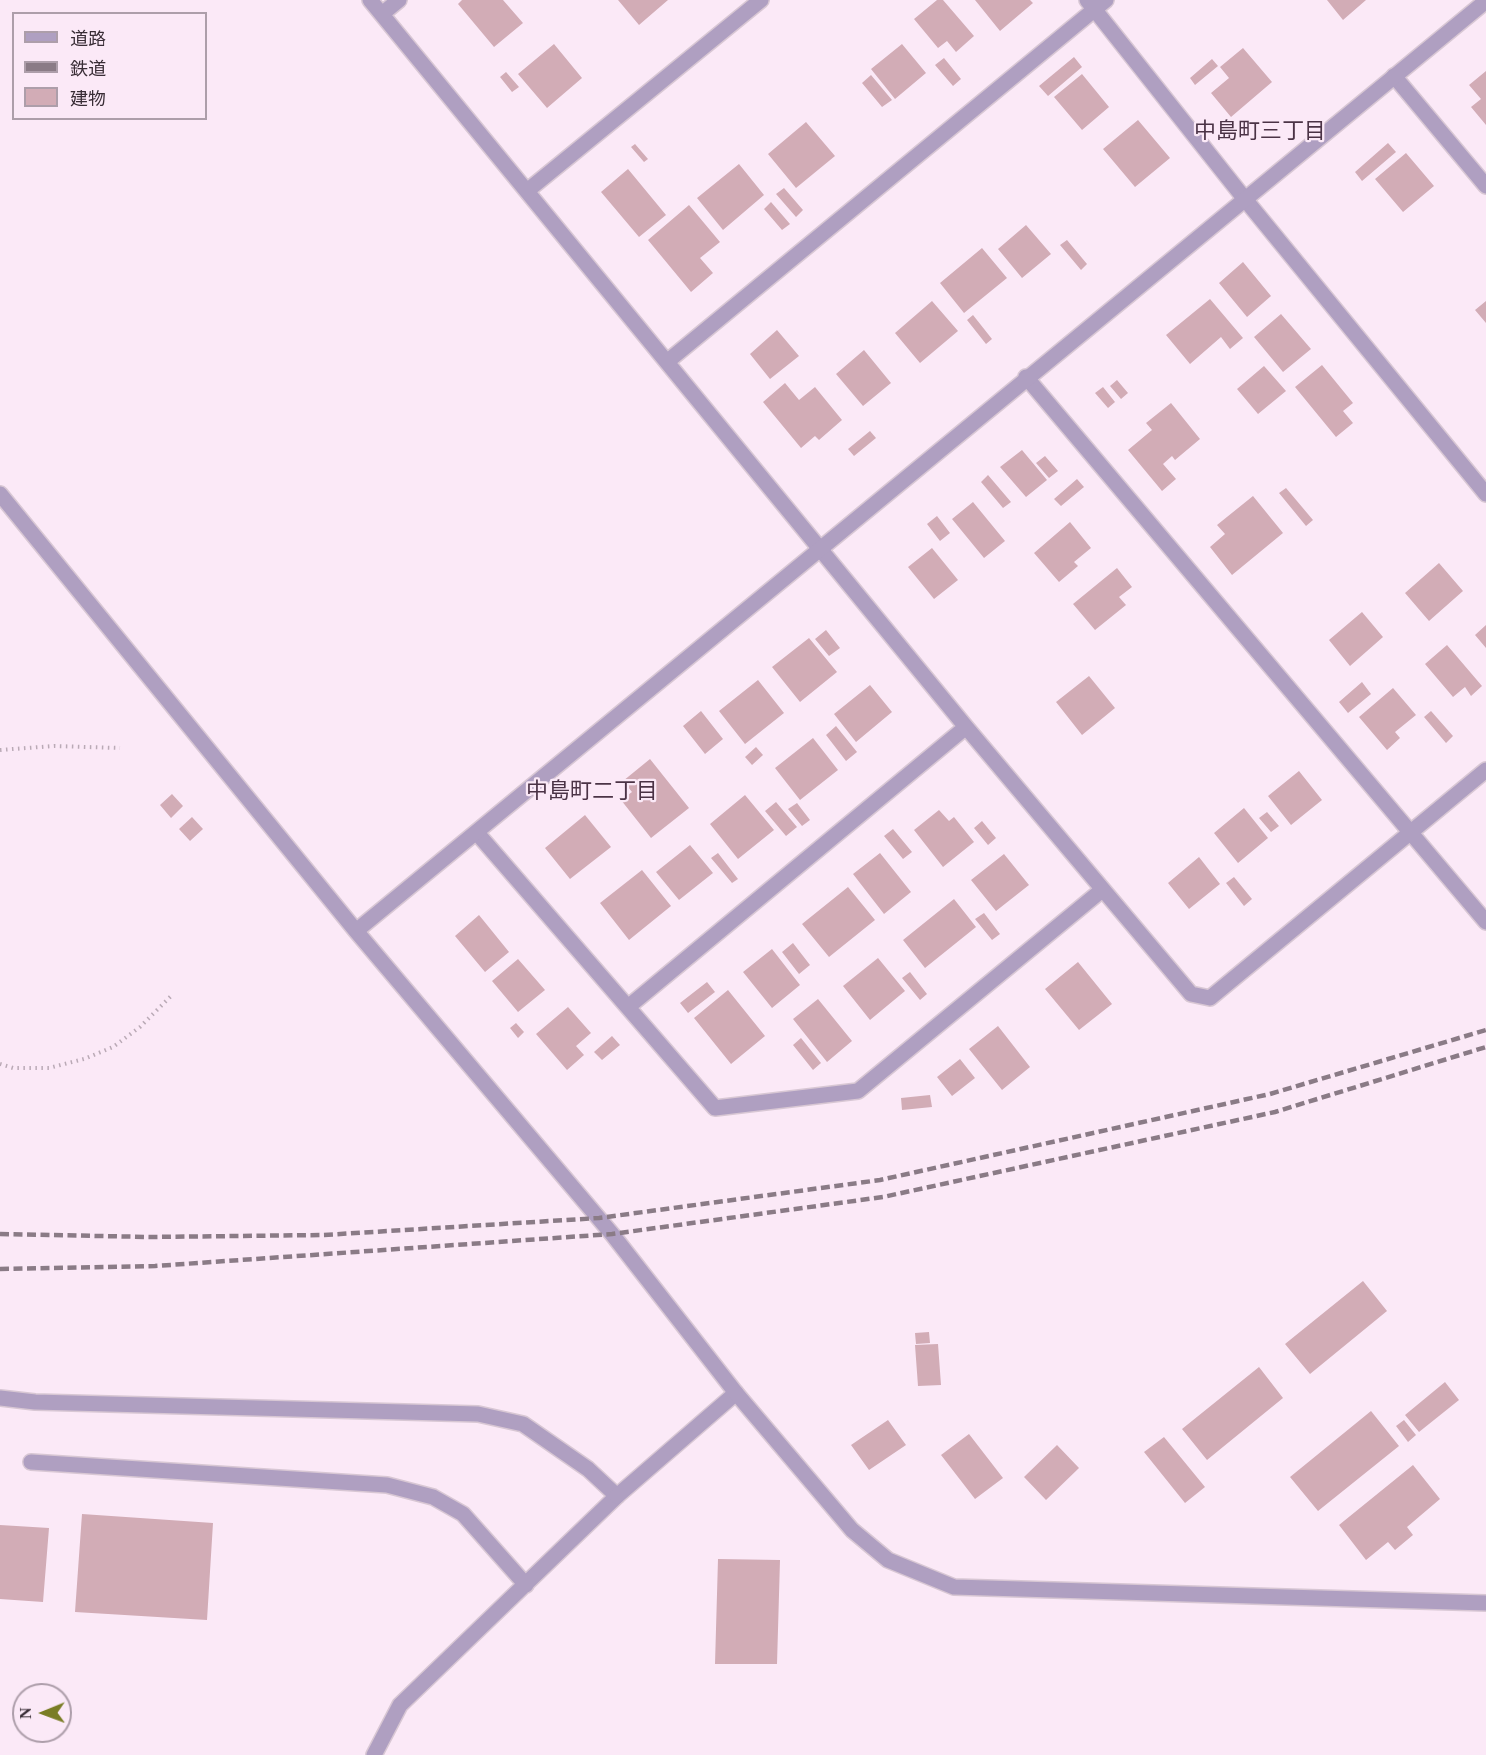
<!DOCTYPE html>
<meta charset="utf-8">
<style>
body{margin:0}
#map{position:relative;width:1486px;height:1755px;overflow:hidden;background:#fbe9f7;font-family:"Times New Roman","Noto Sans JP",serif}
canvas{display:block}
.legend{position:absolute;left:12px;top:12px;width:195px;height:108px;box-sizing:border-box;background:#fbe9f7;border:2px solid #ad9eaa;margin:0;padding:8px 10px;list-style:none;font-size:18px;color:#392d36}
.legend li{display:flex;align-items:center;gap:12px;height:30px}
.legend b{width:30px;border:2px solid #ad9eaa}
.north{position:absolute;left:12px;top:1683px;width:60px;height:60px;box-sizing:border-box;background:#fbe9f7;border:2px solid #ad9eaa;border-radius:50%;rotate:269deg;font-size:16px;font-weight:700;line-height:24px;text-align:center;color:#392d36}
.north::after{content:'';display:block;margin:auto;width:21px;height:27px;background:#7a7d25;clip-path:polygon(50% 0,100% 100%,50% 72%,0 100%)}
</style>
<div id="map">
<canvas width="1486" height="1755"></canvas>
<ul class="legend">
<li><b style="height:8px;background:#af9fc1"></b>道路</li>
<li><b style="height:8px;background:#8a7b86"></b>鉄道</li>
<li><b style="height:16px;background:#d2acb6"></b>建物</li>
</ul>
<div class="north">N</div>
</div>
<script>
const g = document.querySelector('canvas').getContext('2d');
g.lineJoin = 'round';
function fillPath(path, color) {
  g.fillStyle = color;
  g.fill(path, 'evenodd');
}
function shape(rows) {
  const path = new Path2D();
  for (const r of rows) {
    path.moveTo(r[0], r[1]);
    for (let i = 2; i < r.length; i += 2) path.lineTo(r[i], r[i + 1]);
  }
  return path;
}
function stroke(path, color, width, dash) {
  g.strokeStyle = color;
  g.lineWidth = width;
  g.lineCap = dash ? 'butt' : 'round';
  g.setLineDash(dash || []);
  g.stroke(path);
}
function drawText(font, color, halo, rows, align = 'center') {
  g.font = font + ' "Times New Roman","Noto Sans JP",serif';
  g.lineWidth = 4.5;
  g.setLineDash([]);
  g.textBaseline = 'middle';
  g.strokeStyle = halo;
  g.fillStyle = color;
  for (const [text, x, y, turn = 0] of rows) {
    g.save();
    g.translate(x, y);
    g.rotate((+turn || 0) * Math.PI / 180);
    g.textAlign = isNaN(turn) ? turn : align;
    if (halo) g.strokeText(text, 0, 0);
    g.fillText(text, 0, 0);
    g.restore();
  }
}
const building = shape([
 [462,0,503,0,523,23,494,47,458,4],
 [618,0,668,0,639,25],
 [937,0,943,0,974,36,956,52,947,41,938,48,914,19],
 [975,0,1030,0,1033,3,1000,31],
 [1327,0,1366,0,1343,20],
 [554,44,582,78,547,108,518,74],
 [902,44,926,73,895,99,871,69],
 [1243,48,1272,82,1231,117,1211,93,1229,78,1220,67],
 [1074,57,1082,67,1048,96,1039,86],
 [944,58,961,79,953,86,935,65],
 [1212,59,1218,66,1195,85,1190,78],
 [1486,71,1486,125,1471,107,1481,99,1469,85],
 [506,72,519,87,512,92,500,77],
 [1082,74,1109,107,1082,130,1054,97],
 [871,75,892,100,882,107,862,83],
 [1138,120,1170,158,1135,187,1103,149],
 [806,122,835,156,796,188,768,154],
 [1388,143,1396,152,1362,181,1355,172],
 [635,144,648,159,644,162,631,147],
 [1406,153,1434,186,1403,212,1375,179],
 [739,164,764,195,723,230,697,198],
 [628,169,666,215,639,237,601,192],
 [784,188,803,210,796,217,776,194],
 [771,202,790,224,782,230,764,209],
 [689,205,720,242,700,258,713,273,691,292,648,240],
 [1026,225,1051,254,1022,278,998,249],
 [1067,240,1087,264,1081,270,1060,245],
 [982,248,1007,278,964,313,940,283],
 [1243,262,1271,296,1247,317,1219,283],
 [1210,299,1243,338,1230,349,1221,337,1190,364,1166,335],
 [932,301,958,331,920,363,895,333],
 [1486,301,1486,323,1475,310],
 [1281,314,1311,349,1283,372,1254,337],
 [973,315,992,339,986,344,967,320],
 [777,330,799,356,770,379,750,354],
 [864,350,891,383,863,406,836,374],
 [1322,365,1353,403,1343,411,1353,423,1336,437,1295,387],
 [1264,366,1286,391,1258,414,1237,389],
 [1117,380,1128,393,1121,399,1110,386],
 [785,383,799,400,815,387,842,420,819,440,815,436,801,448,763,402],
 [1103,387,1115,402,1108,408,1095,393],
 [1171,403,1200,439,1175,460,1172,456,1163,464,1176,479,1162,491,1128,450,1152,430,1146,423],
 [870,431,876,438,854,456,848,449],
 [1022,450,1047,480,1026,497,1000,467],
 [1045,456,1058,471,1049,478,1036,463],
 [988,475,1011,502,1003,508,981,482],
 [1077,479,1084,487,1061,506,1054,499],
 [1286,488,1313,520,1306,526,1279,493],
 [1253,496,1283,533,1232,575,1210,547,1225,534,1217,525],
 [973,502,1005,541,984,558,952,519],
 [937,516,950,533,940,541,927,524],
 [1070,522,1091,548,1074,562,1078,566,1059,582,1034,553],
 [932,548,958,580,934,599,908,567],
 [1439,563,1463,591,1429,621,1405,593],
 [1117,568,1132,587,1119,597,1126,605,1095,630,1073,604],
 [1362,612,1383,637,1350,666,1329,640],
 [1486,625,1486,648,1475,635],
 [826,630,840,648,829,656,815,639],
 [809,638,837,672,800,702,772,667],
 [1447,645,1482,686,1471,696,1465,687,1453,697,1425,664],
 [1089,676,1115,708,1082,735,1056,702],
 [758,680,784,713,745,744,719,711],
 [1362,682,1371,694,1348,713,1339,702],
 [870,685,892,712,856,742,834,714],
 [1393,688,1416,715,1395,732,1400,738,1387,750,1359,717],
 [701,711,723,739,705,754,683,726],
 [1431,711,1453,736,1446,743,1424,717],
 [836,726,857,752,846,761,826,735],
 [813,738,838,770,800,800,775,768],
 [756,747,763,755,752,765,745,757],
 [650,759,689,808,651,838,621,800,632,792,623,781],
 [1299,771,1322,800,1291,825,1268,796],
 [172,794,183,806,171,818,160,805],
 [745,795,774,830,738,859,710,824],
 [776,802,797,827,786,836,765,811],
 [797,803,810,820,802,826,788,809],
 [1244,808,1268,838,1238,863,1214,833],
 [939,810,949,821,954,817,974,842,943,867,914,830],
 [1267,812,1279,826,1271,832,1259,818],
 [585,815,611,847,570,879,545,848],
 [192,817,203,829,190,841,179,829],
 [982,821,996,838,988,845,974,828],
 [893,829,912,852,903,859,884,836],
 [690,845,713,873,679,900,656,872],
 [718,853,738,879,732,883,711,858],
 [880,853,911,892,884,914,853,874],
 [1004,854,1029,885,996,911,971,880],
 [1199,857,1220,884,1189,909,1168,883],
 [642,870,671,906,629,940,600,903],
 [1234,877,1252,899,1244,906,1226,883],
 [848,887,875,920,829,957,802,924],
 [954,899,976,927,925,968,903,940],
 [984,913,1000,934,992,940,975,919],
 [479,915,509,952,485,972,455,936],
 [793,943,810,965,799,974,782,952],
 [772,949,800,985,772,1008,743,972],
 [878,958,905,991,870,1020,843,986],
 [518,959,545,990,518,1012,492,981],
 [1078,962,1112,1004,1079,1030,1045,989],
 [910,972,927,994,920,1000,902,978],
 [707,982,715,992,688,1013,680,1003],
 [728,990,765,1036,731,1064,694,1018],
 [818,999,852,1041,827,1062,793,1019],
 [568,1007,591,1033,576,1046,584,1055,567,1070,536,1034],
 [516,1023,524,1032,518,1038,510,1028],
 [998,1026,1030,1067,1002,1090,969,1049],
 [612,1036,620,1045,602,1060,594,1052],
 [801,1038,821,1063,813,1070,793,1045],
 [960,1059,975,1078,952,1096,937,1077],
 [930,1095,932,1107,902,1110,901,1098],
 [1363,1281,1387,1311,1310,1374,1285,1344],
 [929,1332,930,1343,916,1344,915,1333],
 [938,1344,941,1385,918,1386,915,1345],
 [1259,1367,1283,1398,1207,1460,1182,1429],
 [1445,1382,1459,1400,1419,1432,1405,1415],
 [1371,1411,1399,1446,1318,1511,1290,1477],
 [888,1420,906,1445,869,1470,851,1445],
 [1404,1420,1416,1435,1408,1442,1396,1426],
 [969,1434,1003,1478,975,1499,941,1455],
 [1164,1437,1205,1487,1185,1503,1144,1452],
 [1057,1445,1079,1468,1046,1500,1024,1477],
 [1413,1465,1440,1499,1407,1527,1413,1535,1395,1550,1388,1542,1366,1560,1339,1525],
 [82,1514,213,1523,207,1620,75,1612],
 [0,1525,49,1528,43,1602,0,1599],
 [718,1559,780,1560,777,1664,715,1664]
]);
const path = shape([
 [0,750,54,746,120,748],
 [0,1064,13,1068,49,1068,84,1059,113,1047,140,1027,173,994]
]);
const service = shape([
 [0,1398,35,1402,478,1414,523,1424,588,1469,617,1496,400,1705,374,1755],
 [31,1462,387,1485,433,1497,463,1514,526,1585]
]);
const minor = shape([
 [370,0,966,727,1191,994,1210,998,1486,770],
 [1087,0,1244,198,1486,494],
 [382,14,399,0],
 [1394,76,1486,186],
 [527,191,761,0],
 [668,361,1106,0],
 [1026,377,1486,922],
 [477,833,715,1108,858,1091,1102,890],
 [628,1007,966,727],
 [617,1496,736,1393]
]);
const tertiary = shape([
 [0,494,356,931,612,1234,736,1393,852,1530,888,1560,954,1587,1486,1603],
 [356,931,1486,1]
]);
const rail = shape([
 [0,1234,150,1237,324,1235,599,1218,880,1180,1270,1094,1486,1030],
 [0,1269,155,1266,612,1234,883,1197,1275,1112,1486,1047]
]);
const neighbourhoodNames = [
 ["中島町三丁目",1260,132],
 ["中島町二丁目",592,792]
];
fillPath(building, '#d2acb6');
stroke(service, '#d8c7d4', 18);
stroke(minor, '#d8c7d4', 18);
stroke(tertiary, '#d8c7d4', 18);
stroke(path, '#baaab6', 4, [1.5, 4.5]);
stroke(service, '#af9fc1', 15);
stroke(minor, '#af9fc1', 15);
stroke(tertiary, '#af9fc1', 15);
stroke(rail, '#8a7b86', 4.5, [9, 4.5]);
drawText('22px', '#4b3346', '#fbe9f7', neighbourhoodNames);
</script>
